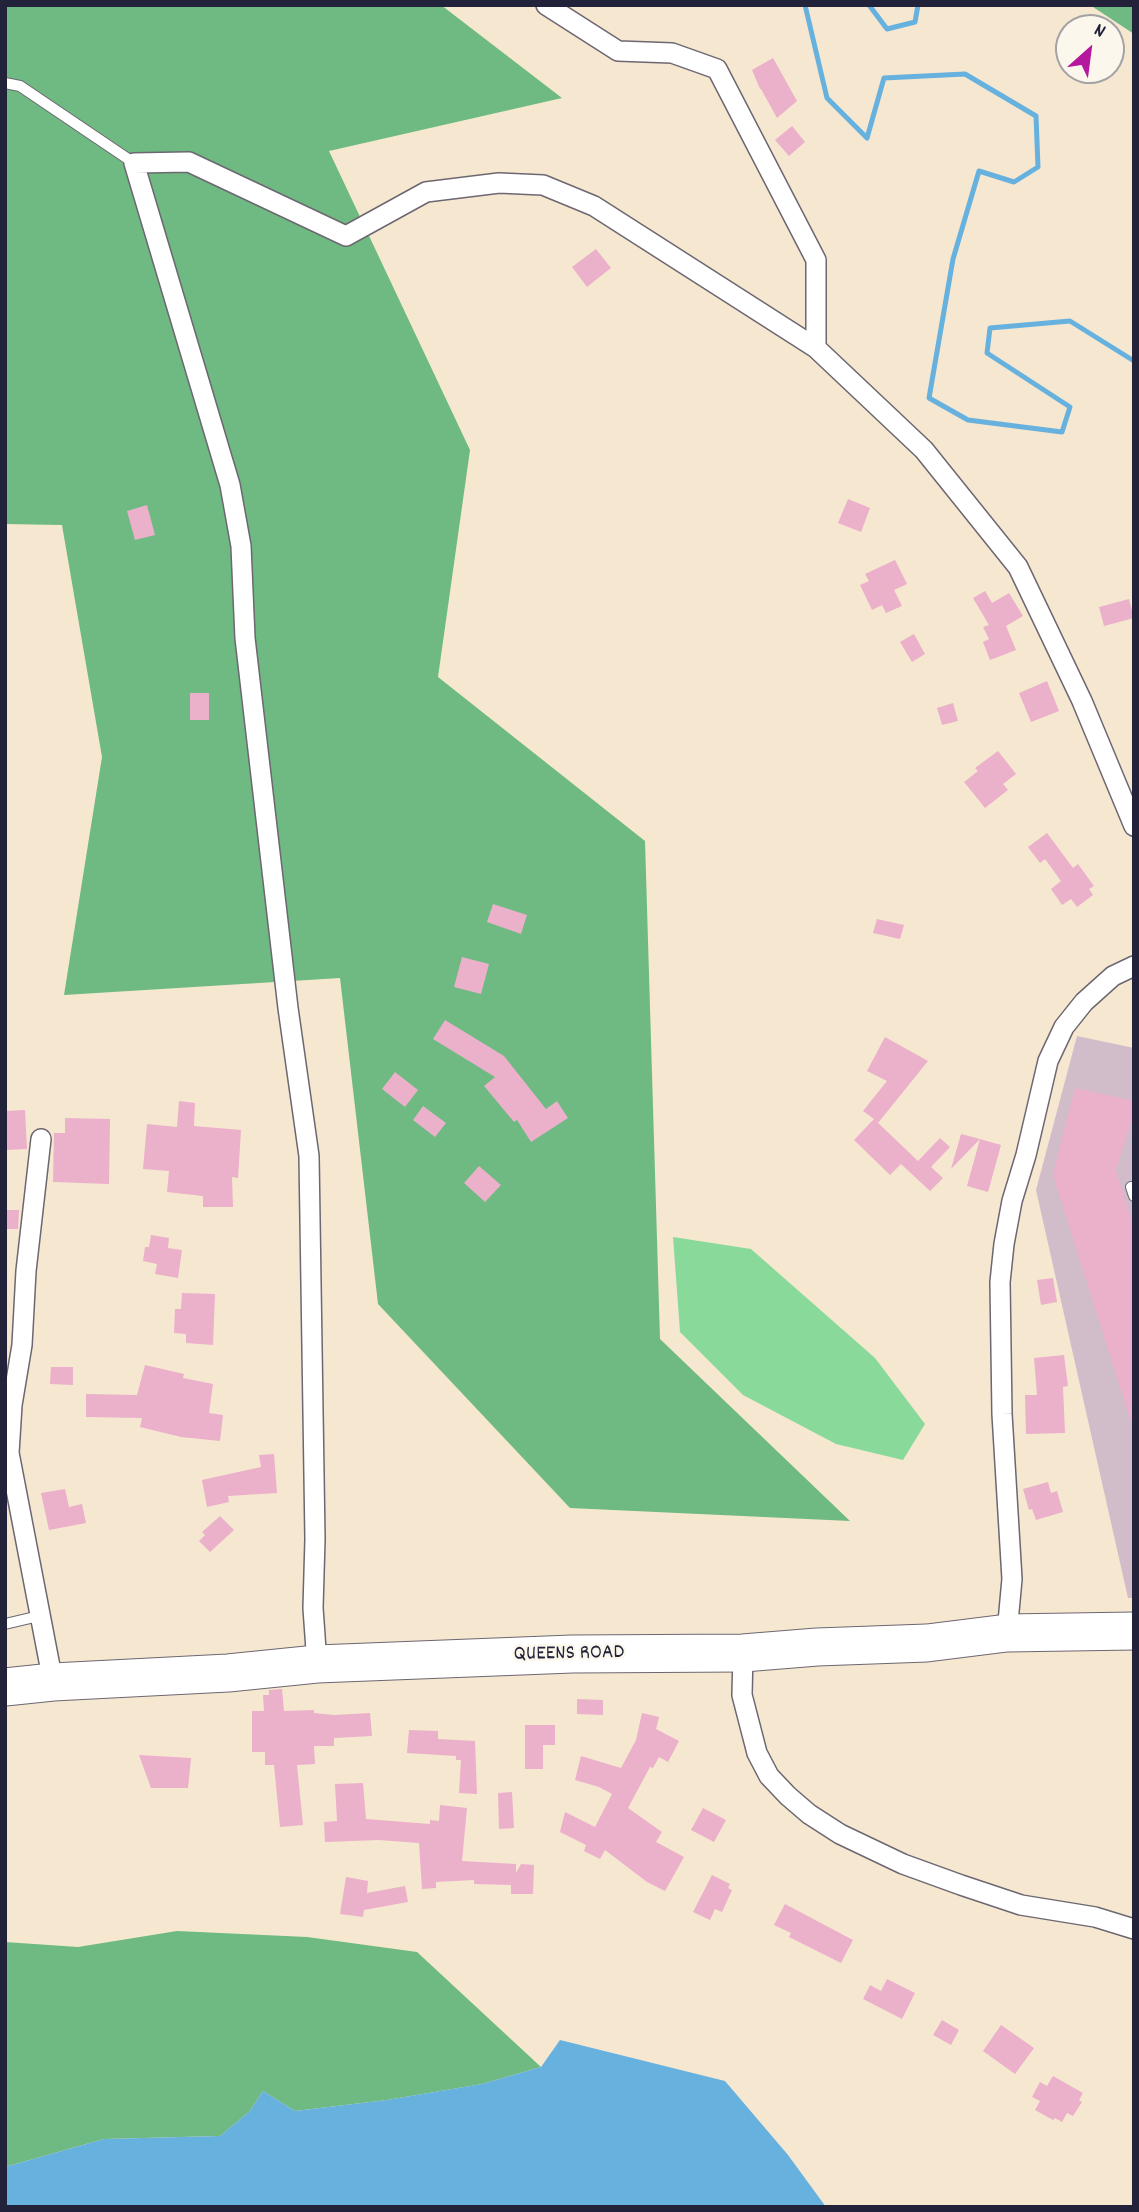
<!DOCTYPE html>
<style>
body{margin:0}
#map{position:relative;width:1139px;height:2212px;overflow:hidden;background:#f6e7d1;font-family:Dekko,sans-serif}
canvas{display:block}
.frame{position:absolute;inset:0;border:7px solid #22223b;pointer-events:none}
.north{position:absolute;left:1055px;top:14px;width:70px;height:70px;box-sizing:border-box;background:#fbf7ec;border:2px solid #a4a2a5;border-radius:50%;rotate:28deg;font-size:19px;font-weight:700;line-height:28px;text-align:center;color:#22223b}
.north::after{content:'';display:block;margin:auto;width:24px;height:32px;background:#b5179e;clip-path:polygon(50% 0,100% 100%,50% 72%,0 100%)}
</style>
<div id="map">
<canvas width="1139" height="2212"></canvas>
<div class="frame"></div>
<div class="north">N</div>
</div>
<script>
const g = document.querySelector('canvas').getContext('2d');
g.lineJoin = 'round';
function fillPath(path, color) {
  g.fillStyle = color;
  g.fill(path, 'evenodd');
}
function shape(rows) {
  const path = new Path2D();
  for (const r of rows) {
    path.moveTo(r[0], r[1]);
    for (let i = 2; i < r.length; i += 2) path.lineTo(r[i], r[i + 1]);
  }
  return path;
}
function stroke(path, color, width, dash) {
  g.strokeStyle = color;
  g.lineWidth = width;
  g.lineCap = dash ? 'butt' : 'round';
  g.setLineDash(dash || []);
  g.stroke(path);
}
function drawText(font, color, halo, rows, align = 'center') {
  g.font = font + ' Dekko,sans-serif';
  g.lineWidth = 5;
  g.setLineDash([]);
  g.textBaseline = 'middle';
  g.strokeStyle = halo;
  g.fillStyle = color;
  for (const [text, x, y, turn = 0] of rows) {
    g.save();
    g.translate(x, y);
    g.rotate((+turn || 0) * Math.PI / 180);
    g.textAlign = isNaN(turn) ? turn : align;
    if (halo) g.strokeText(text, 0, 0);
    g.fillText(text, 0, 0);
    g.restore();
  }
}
const industrial = shape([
 [1077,1036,1134,1048,1134,1598,1128,1598,1036,1190]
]);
const green = shape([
 [673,1237,751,1249,875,1358,925,1424,903,1460,836,1444,743,1395,680,1332]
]);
const forest = shape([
 [5,5,441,5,562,98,329,151,470,450,438,677,645,841,660,1339,850,1521,570,1508,378,1304,340,978,64,995,102,757,62,525,5,524],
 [1090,5,1134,5,1134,34],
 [177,1931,307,1937,417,1952,541,2067,482,2084,387,2100,295,2111,263,2091,250,2111,220,2136,104,2139,5,2167,5,1942,78,1947]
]);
const water = shape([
 [560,2040,725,2081,788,2155,826,2207,5,2207,5,2167,104,2139,220,2136,250,2111,263,2091,295,2111,387,2100,482,2084,541,2067]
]);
const stream = shape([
 [805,5,827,98,867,138,884,78,965,74,1036,116,1038,167,1014,182,979,171,953,259,929,398,968,420,1062,432,1070,407,987,353,990,328,1070,321,1134,361],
 [869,5,887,29,915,22,918,5]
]);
const building = shape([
 [773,58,797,101,777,118,761,89,760,89,752,70],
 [792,126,805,142,789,156,775,140],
 [596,249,611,268,587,287,572,267],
 [848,499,870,508,861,532,838,523],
 [147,505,155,535,135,540,127,511],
 [895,560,907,584,894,590,902,606,886,613,882,605,872,610,860,585,869,581,865,574],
 [985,591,992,603,1009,593,1023,616,1006,626,1016,650,990,660,983,642,989,639,983,627,989,625,973,598],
 [1129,599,1134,618,1104,626,1099,607],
 [914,634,925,654,912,662,900,642],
 [1047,681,1059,711,1031,722,1019,693],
 [190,693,209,693,209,720,190,720],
 [953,703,958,721,942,725,937,708],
 [998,751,1016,774,1003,784,1008,790,985,808,964,782,978,771,975,768],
 [1047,833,1073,868,1078,864,1094,886,1089,889,1093,895,1077,907,1071,899,1062,905,1051,889,1061,881,1045,859,1040,863,1028,847],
 [493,904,527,915,521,934,487,922],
 [877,919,904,925,900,939,873,933],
 [462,957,489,964,481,994,454,987],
 [445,1020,504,1056,546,1109,557,1101,568,1118,531,1142,517,1120,514,1122,484,1086,495,1077,433,1039],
 [885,1037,928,1061,878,1123,875,1120,918,1161,940,1138,950,1147,931,1167,943,1178,930,1191,901,1164,890,1175,854,1140,874,1119,863,1111,887,1081,867,1071],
 [395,1072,418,1090,405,1107,382,1089],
 [1075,1088,1134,1101,1134,1112,1116,1170,1134,1229,1134,1421,1131,1422,1053,1175],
 [179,1101,195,1103,194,1126,241,1130,238,1178,232,1177,233,1207,203,1207,203,1196,167,1192,169,1171,143,1169,147,1124,177,1127],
 [423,1106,446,1123,435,1137,413,1120],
 [25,1110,27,1149,5,1150,5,1111],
 [65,1118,110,1119,109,1184,53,1182,54,1133,65,1133],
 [961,1134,980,1139,951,1169],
 [980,1139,1001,1145,988,1192,967,1186],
 [479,1166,501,1185,485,1202,464,1183],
 [5,1210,19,1210,18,1229,5,1229],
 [151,1235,169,1238,168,1248,182,1250,178,1278,155,1274,157,1264,143,1261,145,1247,149,1247],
 [1053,1278,1057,1302,1041,1305,1037,1280],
 [182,1293,215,1294,213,1345,186,1343,186,1334,174,1333,175,1309,181,1309],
 [1064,1355,1068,1386,1063,1387,1065,1433,1026,1434,1025,1395,1037,1395,1034,1358],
 [145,1365,184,1374,183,1378,213,1384,209,1413,223,1415,220,1441,181,1437,140,1427,142,1418,86,1417,86,1394,137,1395],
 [51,1367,73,1367,73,1385,50,1384],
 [274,1454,277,1493,228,1496,229,1502,207,1507,202,1480,261,1467,259,1455],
 [1048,1482,1051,1493,1057,1491,1063,1512,1036,1520,1032,1509,1029,1510,1023,1489],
 [65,1489,69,1507,82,1504,86,1523,49,1530,41,1493],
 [220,1516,234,1530,210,1552,199,1541,205,1535,202,1532],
 [282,1689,284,1711,314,1710,314,1713,334,1715,370,1713,372,1736,334,1738,334,1746,314,1746,315,1764,297,1765,303,1825,280,1827,274,1765,265,1765,265,1752,252,1752,252,1711,264,1711,263,1695,269,1695,269,1690],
 [577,1699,603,1700,603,1715,577,1714],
 [642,1713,659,1717,656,1729,679,1741,668,1762,659,1757,653,1768,650,1767,628,1808,662,1832,656,1842,684,1857,665,1891,647,1882,605,1850,600,1859,584,1851,586,1845,560,1832,565,1812,595,1827,612,1794,599,1787,575,1780,581,1756,621,1768,636,1740],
 [525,1725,555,1725,555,1745,543,1745,543,1769,525,1769],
 [409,1730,438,1731,438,1739,475,1741,477,1794,459,1793,461,1760,456,1760,456,1756,407,1753],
 [139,1755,191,1758,188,1788,151,1788],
 [363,1783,366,1819,430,1824,430,1820,439,1821,440,1805,467,1808,462,1861,516,1864,516,1873,521,1864,534,1865,533,1894,511,1894,511,1885,474,1884,474,1880,436,1882,436,1888,422,1889,419,1843,379,1840,325,1842,324,1822,337,1821,335,1784],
 [512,1792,514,1828,499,1829,498,1793],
 [703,1808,726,1820,714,1842,691,1830],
 [712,1875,730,1884,728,1888,732,1890,722,1912,715,1909,710,1920,693,1912],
 [346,1877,368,1881,367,1893,405,1886,408,1902,364,1910,363,1917,340,1914],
 [785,1904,853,1940,841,1963,789,1937,791,1933,774,1925],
 [887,1979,915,1993,902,2019,863,1999,870,1985,881,1991],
 [942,2020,959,2030,951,2045,933,2035],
 [1001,2025,1034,2048,1015,2074,983,2051],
 [1053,2076,1083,2093,1079,2100,1082,2102,1073,2116,1067,2113,1062,2122,1055,2118,1053,2120,1035,2110,1040,2101,1032,2097,1040,2082,1047,2086]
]);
const lane = shape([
 [5,83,20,86,134,163],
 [1131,1187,1134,1196],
 [5,1624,39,1616]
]);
const street = shape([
 [546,5,618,51,672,53,717,69,816,260,816,348],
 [41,1139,26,1271,22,1345,12,1405,9,1453,53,1682],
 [1007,1633,1012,1579,1002,1414,1000,1282,1004,1244,1012,1201,1026,1155,1048,1061,1064,1027,1084,1002,1113,976,1134,966],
 [743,1653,742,1695,757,1753,769,1776,788,1796,809,1814,840,1834,903,1864,961,1885,1021,1905,1095,1917,1134,1929],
 [317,1664,313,1608,315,1539,309,1156,288,1008,245,638,241,546,230,485,134,163,189,162,346,236,426,192,499,183,543,185,594,206,816,348,924,450,1018,567,1082,701,1134,826]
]);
const highway = shape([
 [5,1687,53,1682,228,1673,317,1664,572,1654,743,1653,817,1647,927,1643,1007,1633,1134,1631]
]);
const streetNames = [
 ["QUEENS ROAD",569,1655,-1]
];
fillPath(industrial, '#d1bdca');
fillPath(green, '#89da9a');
fillPath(forest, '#6eba82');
fillPath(water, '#67b1df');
stroke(stream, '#67b1df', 5);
fillPath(building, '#ebb0ca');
stroke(lane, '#6c6770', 12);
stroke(street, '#6c6770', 22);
stroke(highway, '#6c6770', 39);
stroke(lane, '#fff', 10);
stroke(street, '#fff', 19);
stroke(highway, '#fff', 37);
drawText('21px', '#22223b', '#fbf7ec', streetNames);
</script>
